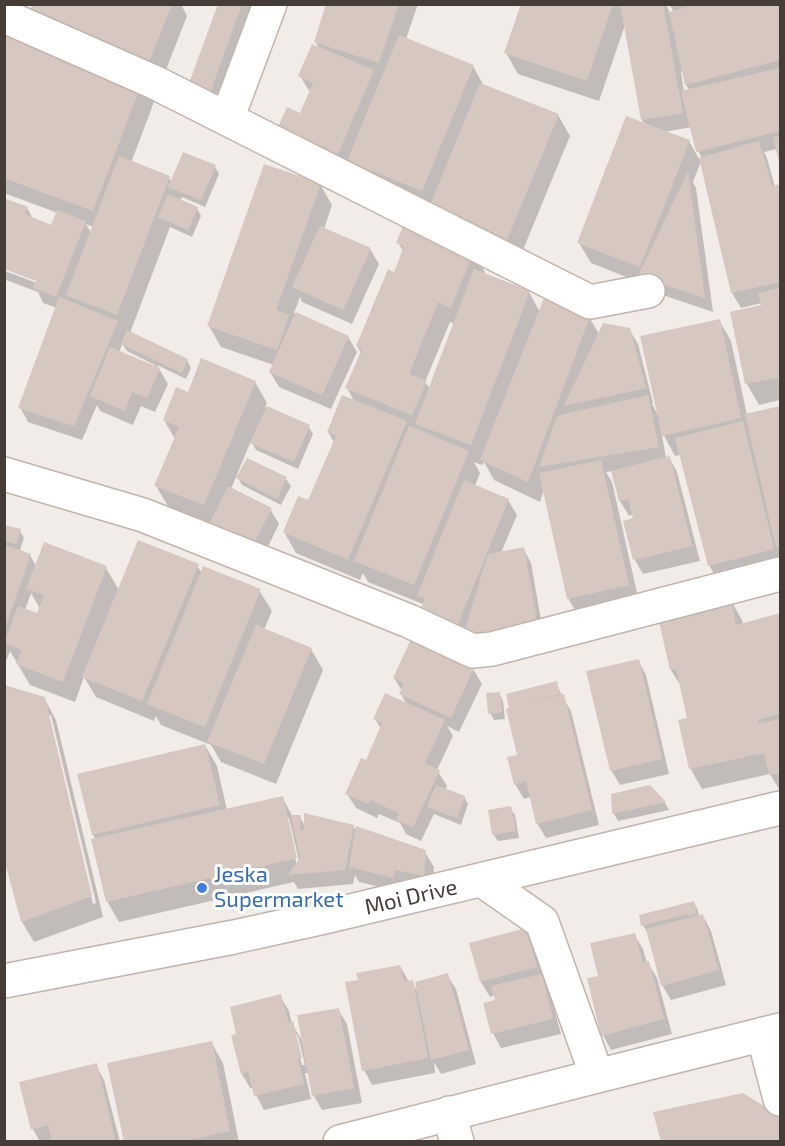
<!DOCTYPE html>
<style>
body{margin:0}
#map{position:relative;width:785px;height:1146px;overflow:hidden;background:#f2ece8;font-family:"Exo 2",sans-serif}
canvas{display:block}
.frame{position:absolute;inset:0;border:6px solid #453c37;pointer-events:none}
</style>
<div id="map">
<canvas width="785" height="1146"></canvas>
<div class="frame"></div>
</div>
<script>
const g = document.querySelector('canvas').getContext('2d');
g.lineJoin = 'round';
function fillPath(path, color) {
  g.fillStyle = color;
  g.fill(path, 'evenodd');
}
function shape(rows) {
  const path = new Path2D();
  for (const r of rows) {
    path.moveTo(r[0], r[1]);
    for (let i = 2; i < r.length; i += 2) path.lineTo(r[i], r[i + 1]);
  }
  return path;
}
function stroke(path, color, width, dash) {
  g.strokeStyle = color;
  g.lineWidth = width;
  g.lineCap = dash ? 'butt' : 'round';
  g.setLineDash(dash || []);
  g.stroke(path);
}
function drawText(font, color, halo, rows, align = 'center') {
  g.font = font + ' "Exo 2",sans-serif';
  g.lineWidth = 6;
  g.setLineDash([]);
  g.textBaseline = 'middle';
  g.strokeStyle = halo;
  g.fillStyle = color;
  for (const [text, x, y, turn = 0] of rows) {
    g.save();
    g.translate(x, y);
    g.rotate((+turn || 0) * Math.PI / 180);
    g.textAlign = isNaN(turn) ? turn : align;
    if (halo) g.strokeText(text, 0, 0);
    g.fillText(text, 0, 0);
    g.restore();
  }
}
const shadow = shape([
 [35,4,181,4,187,16,160,85,140,78,154,102,131,163,169,178,171,181,215,167,219,174,205,207,182,197,180,201,197,208,201,216,192,237,170,227,130,333,187,360,191,368,186,379,157,365,168,384,155,412,141,406,133,425,100,411,97,405,82,440,28,422,20,407,57,308,43,303,38,292,6,280,4,277,4,200,27,208,33,219,52,227,58,213,4,193,4,28,109,68],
 [86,224,93,227,91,233],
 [5,267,44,282,42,285,5,271],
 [122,344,127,351,155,365,154,367,119,353],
 [220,4,252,4,254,9,215,115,196,108],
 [328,4,418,4,406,39,473,66,484,86,558,115,570,136,516,267,472,249,485,272,484,275,529,292,540,312,589,317,599,334,629,329,638,344,653,403,652,404,658,415,719,320,731,341,747,415,780,408,780,571,721,586,709,565,681,455,675,456,661,430,666,458,669,457,677,472,700,561,643,574,635,560,625,522,635,520,634,514,629,516,620,501,613,471,606,472,612,482,640,606,580,619,568,598,544,490,540,502,494,480,484,462,482,465,474,462,480,473,475,486,508,500,517,515,501,553,523,548,531,563,544,637,472,653,423,604,368,582,363,573,360,580,296,553,284,532,309,502,334,442,328,432,354,401,347,388,361,353,357,346,395,274,404,252,398,243,427,215,361,182,349,162,347,168,288,142,310,92,300,76,319,48,315,41],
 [450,322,455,324,430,389,425,382],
 [523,4,666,4,670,13,674,12,669,4,780,4,780,163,777,149,764,152,767,158,775,187,780,185,780,400,759,405,747,384,732,313,763,306,762,303,741,308,732,293,701,161,693,182,696,188,713,312,648,290,644,284,591,263,579,243,645,125,642,120,625,25,599,101,518,74,506,53],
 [683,71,686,85,690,91,684,92,681,72],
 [692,127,698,151,702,158,699,159,689,141,664,132],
 [320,184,332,205,324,229,370,249,379,264,352,324,302,302,300,297,294,313,348,337,357,352,331,409,279,387,270,372,274,365,221,347,209,326],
 [255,382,267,403,265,407,309,427,313,434,298,469,256,450,251,441,231,489,270,509,279,524,261,561,211,524,168,506,156,486,175,439,164,420,189,394],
 [247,460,286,479,291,486,281,505,242,485,237,476,239,477],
 [4,526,20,531,24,538,20,550,30,555,36,566,106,568,119,590,197,566,202,573,259,590,272,611,264,630,311,649,323,670,276,784,221,762,211,745,161,725,156,716,154,721,96,697,84,677,75,702,30,685,10,651,4,666],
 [31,593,40,609,38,615,25,610],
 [730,599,742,620,743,625,780,615,780,789,779,789,770,774,702,789,690,768,689,719,682,688,671,670,658,614],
 [638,660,646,675,669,774,620,785,611,770],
 [473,669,482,684,459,732,447,726,453,736,437,770,447,786,445,790,464,797,468,804,461,825,434,814,421,841,406,834,400,823,379,814,377,818,356,808,347,794,367,762,381,729,375,719,407,705,401,694,402,691,394,678],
 [556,682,562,696,571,711,599,825,546,838,537,823,531,797,524,799,515,784,519,756,508,710],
 [499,693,503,701,505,719,494,720,490,713],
 [44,698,56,720,103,917,34,942,22,922,4,853],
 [48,715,51,715,96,903,93,904],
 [205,745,217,766,227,810,282,797,293,817,300,817,305,826,353,826,357,832,425,852,434,867,432,891,401,892,359,882,355,875,353,884,298,889,294,882,119,922,107,901,96,840,93,835,79,776],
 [286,818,289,818,300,865,297,866],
 [650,786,665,803,669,810,618,821,614,814,613,795],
 [510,808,515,815,519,838,498,841,493,834],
 [694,903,698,910,699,917,703,916,711,931,726,985,671,1000,662,985,647,932,643,925],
 [526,929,534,944,545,982,549,990,561,1034,501,1048,493,1033,496,1001,495,995,490,997,481,982,471,944],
 [634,934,643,949,647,963,648,963,657,978,672,1034,611,1050,603,1035,600,977],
 [400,966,409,982,412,981,418,993,447,975,456,989,476,1064,441,1074,434,1062,435,1073,372,1085,364,1070],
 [280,996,289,1011,292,1024,303,1042,338,1009,347,1024,362,1103,322,1110,314,1096,309,1073,305,1073,311,1099,264,1110,256,1095,254,1088,250,1088,242,1074],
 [294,1032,298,1036,305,1065,302,1065],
 [211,1042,223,1063,239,1142,125,1142],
 [96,1065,104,1080,120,1142,40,1142,33,1129]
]);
const building = shape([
 [33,4,172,4,148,65,28,18],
 [218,4,242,4,207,101,185,94],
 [326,4,399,4,379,63,314,42],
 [521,4,613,4,587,81,504,53],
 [620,4,663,4,683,113,641,120],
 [698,4,780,4,780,60,685,85,669,12],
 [4,27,143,80,93,211,4,178],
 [399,35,474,65,422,191,347,161],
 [312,44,374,70,338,154,278,127,287,107,300,113,313,83,298,76],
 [780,68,780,131,696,152,681,91],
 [480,83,559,114,504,247,426,215],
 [626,116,690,140,640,267,577,243],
 [780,136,780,166,773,137],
 [759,141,772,186,780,184,780,282,731,293,699,158],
 [183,152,216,165,201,200,168,187],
 [119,156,170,176,117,315,66,295],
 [264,164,321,183,276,310,289,315,277,350,207,326],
 [688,172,705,298,638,276],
 [168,194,198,207,188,230,158,217],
 [4,198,28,207,25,214,51,225,57,210,86,221,56,297,33,288,36,281,4,269],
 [406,219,474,250,451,308,438,302,409,374,427,381,412,415,345,388,362,349,356,346,388,269,394,272,404,246,396,243],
 [320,226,371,248,343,310,292,287],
 [474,269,530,291,471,445,415,424],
 [780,288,780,385,778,378,745,384,730,312,761,305,758,293],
 [59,297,118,321,74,426,18,408],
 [544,298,590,316,528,482,480,460],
 [296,312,349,336,322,395,269,372],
 [720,319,741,418,662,436,640,336],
 [603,323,630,328,646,388,564,406],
 [127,330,188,359,182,373,121,344],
 [110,347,160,368,147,398,132,392,125,411,90,396],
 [201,358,256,381,204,505,154,486,179,427,163,420,176,387,188,392],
 [342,395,407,421,348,560,283,532,298,496,308,500,336,436,327,432],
 [648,395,659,447,539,467,557,416],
 [267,406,310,425,294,462,250,443],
 [780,406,780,546,776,547,745,414],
 [743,421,774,549,708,566,675,438],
 [409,426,469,451,414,585,354,561],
 [670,456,692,546,633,560,623,521,633,518,628,499,619,501,611,471],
 [247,458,287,477,277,499,236,478],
 [601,460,629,585,567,599,539,473],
 [464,480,509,499,453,636,415,621,425,599,417,596],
 [228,486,272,508,252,547,209,525],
 [4,525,21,529,16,544,4,541],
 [138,540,199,564,142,701,82,677],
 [44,542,107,566,63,682,16,664,22,650,4,643,18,606,37,613,44,595,26,589],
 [5,545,31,554,5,628],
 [524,547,537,622,462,639,488,554],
 [203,566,261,589,205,727,147,704],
 [730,597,736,625,780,613,780,714,758,720,758,724,780,719,780,773,769,775,764,753,689,769,678,720,687,718,676,669,670,670,657,613],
 [256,625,312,648,264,764,207,742],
 [411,639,474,668,451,718,399,694,404,683,393,678],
 [639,659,662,759,610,771,586,671],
 [557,681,560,694,518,706,564,694,592,810,536,824,526,781,514,785,507,757,517,755,506,709,509,708,506,694],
 [4,685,45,697,92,896,21,922,4,859],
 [500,692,502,712,488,714,486,693],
 [385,693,445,720,425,763,440,770,413,827,396,820,399,813,370,800,368,804,345,794,361,758,366,760,382,723,373,719],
 [205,744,220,805,92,835,77,774],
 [436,785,465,796,457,818,427,807],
 [650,785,666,802,612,814,611,794],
 [283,796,297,858,106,902,91,839],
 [511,806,516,831,492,835,488,810],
 [304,813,354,825,345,870,288,875,300,858,291,815,301,815,300,831,304,829],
 [356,826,426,850,424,876,395,870,393,878,349,867],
 [694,901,697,913,688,916,688,914,641,926,639,915],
 [703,914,719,970,661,986,646,929],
 [526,928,537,967,480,982,469,943],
 [635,933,643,963,649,961,664,1019,601,1036,587,978,598,976,590,943],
 [400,965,404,981,413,980,428,1058,362,1071,345,982,358,980,356,973],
 [448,973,469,1050,431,1060,415,982],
 [542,974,553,1019,491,1034,483,1003,495,1000,491,986],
 [281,994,289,1023,293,1021,302,1058,298,1058,304,1084,254,1096,248,1072,241,1074,231,1036,236,1034,230,1007],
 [339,1008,354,1088,312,1096,297,1015],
 [212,1041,230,1131,180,1142,124,1142,107,1063],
 [97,1063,115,1139,106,1142,52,1142,48,1125,31,1130,19,1082],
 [743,1093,780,1116,780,1142,661,1142,653,1112]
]);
const minor = shape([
 [4,16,154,82,590,302,648,291],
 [227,119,270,4],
 [4,474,143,515,409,621,473,651,492,649,780,574],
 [482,880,542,922,597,1076],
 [763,1034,780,1099],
 [449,1113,457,1142],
 [340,1142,597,1076,780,1030]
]);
const tertiary = shape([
 [4,981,234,937,325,917,780,808]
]);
const markers = [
 [202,888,6,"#3f7fe0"]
];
const shopNames = [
 ["Jeska",214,875],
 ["Supermarket",214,900]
];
const streetNames = [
 ["Moi Drive",411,897,-13]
];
fillPath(shadow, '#0003');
fillPath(building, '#d6c8c1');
stroke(minor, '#c0b5ae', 36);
stroke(tertiary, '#c0b5ae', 36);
stroke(minor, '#fff', 33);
stroke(tertiary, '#fff', 33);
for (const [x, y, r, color] of markers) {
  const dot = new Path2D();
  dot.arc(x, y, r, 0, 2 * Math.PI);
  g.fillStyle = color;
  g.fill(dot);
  stroke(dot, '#fff', 2);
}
drawText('22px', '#366cbe', '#fff', shopNames, 'left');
drawText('22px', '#453c37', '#fff', streetNames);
</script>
